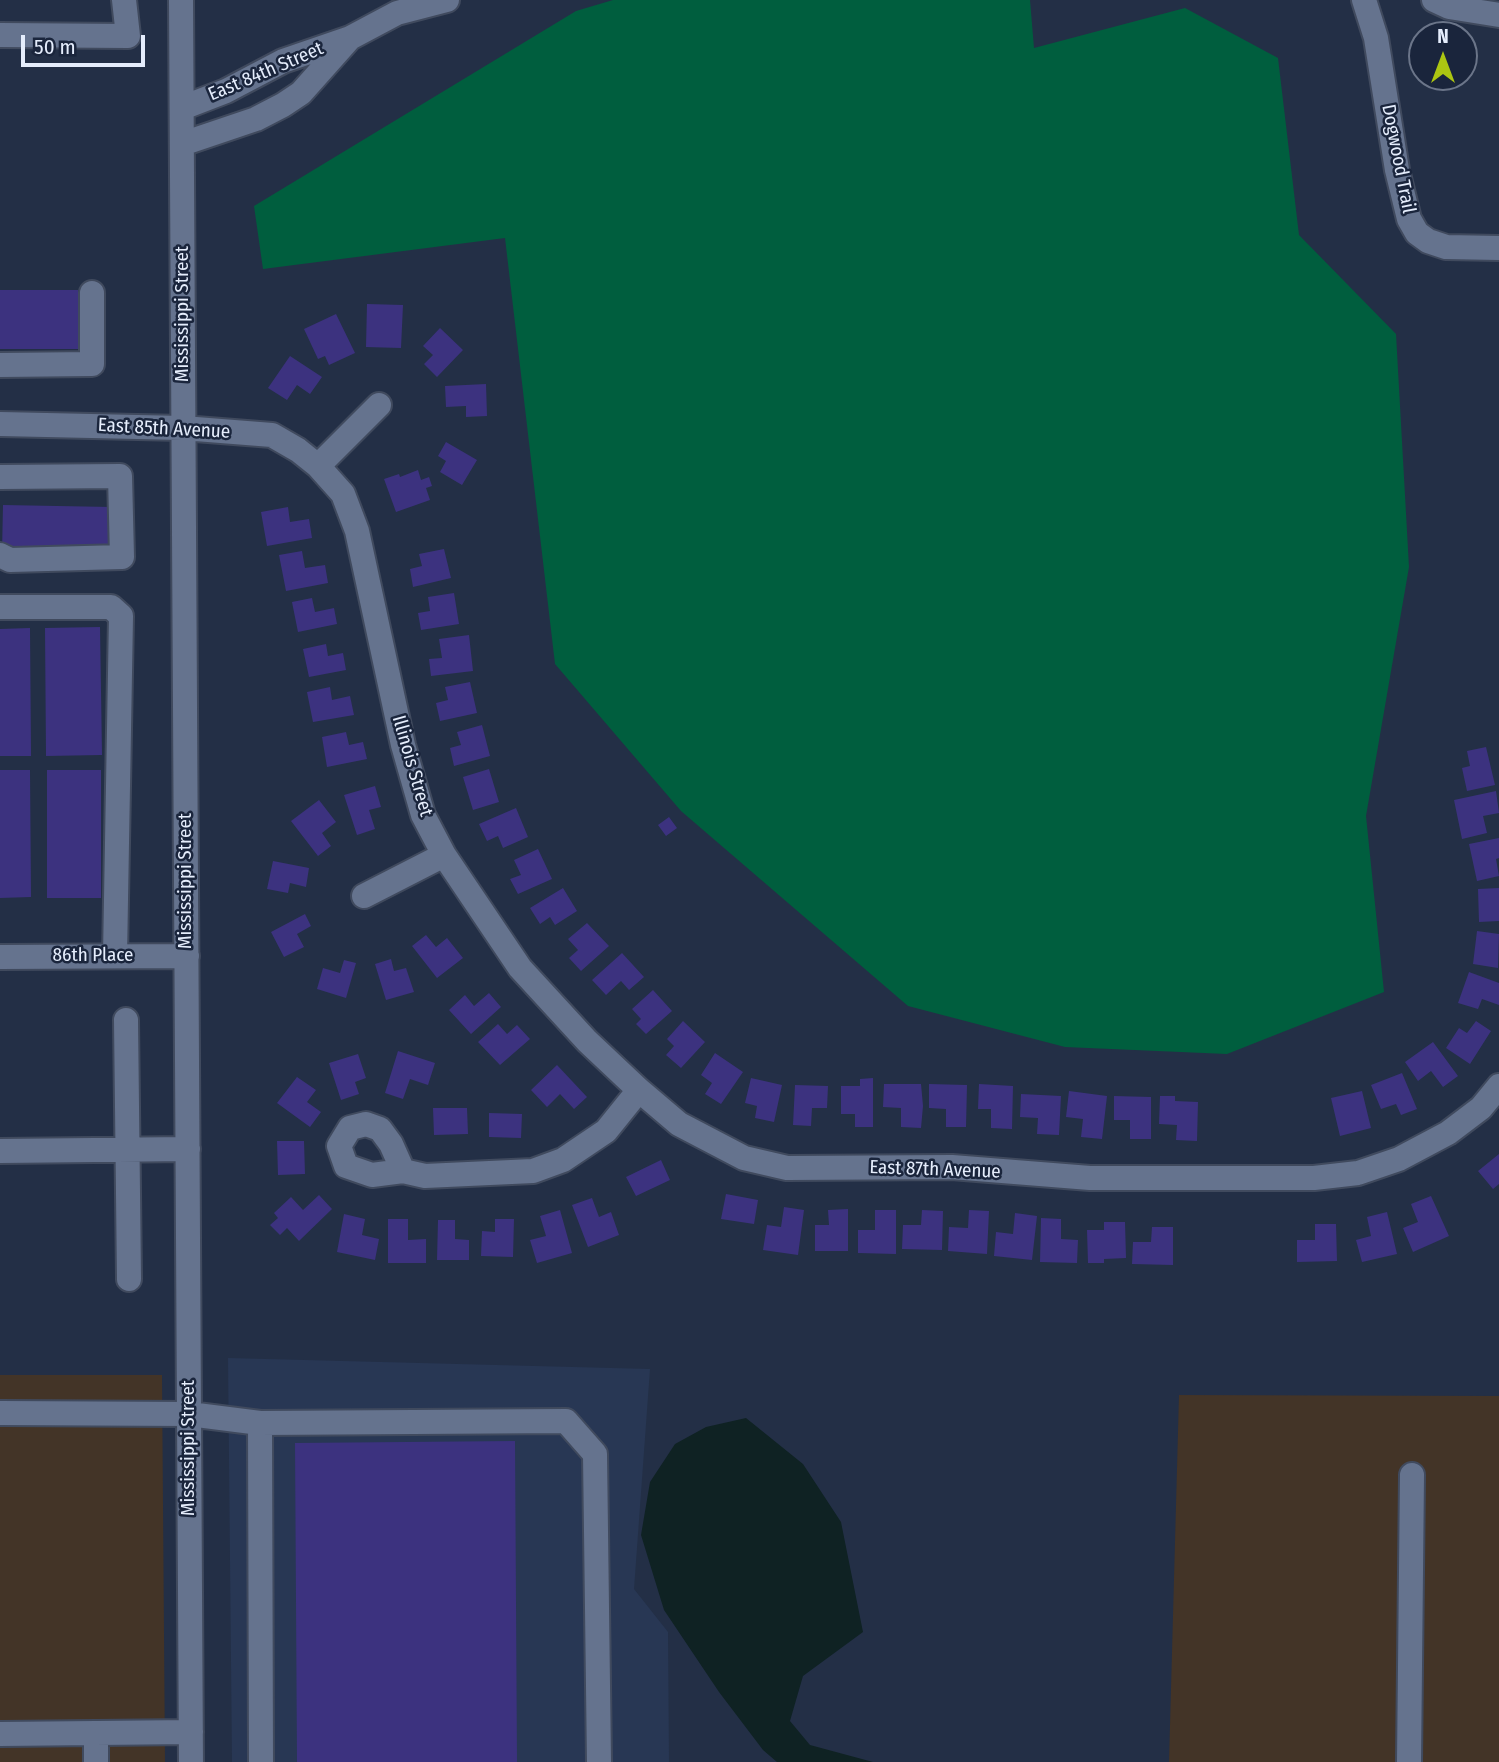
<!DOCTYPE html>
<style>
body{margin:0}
#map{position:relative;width:1499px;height:1762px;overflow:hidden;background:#232f46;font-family:"Fira Sans Condensed",sans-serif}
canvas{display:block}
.north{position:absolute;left:1408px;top:21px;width:70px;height:70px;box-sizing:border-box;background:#1a253c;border:2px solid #6b7589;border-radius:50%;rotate:0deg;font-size:19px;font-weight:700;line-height:28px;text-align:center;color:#e5edfc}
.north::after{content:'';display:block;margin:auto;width:24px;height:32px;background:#acc612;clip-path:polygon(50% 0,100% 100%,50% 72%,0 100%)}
.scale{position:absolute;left:21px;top:35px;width:124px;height:32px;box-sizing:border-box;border:4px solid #e5edfc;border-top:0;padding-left:9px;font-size:21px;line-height:24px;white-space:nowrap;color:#e5edfc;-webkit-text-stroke:5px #1a253c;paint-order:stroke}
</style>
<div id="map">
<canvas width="1499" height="1762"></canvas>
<div class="north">N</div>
<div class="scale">50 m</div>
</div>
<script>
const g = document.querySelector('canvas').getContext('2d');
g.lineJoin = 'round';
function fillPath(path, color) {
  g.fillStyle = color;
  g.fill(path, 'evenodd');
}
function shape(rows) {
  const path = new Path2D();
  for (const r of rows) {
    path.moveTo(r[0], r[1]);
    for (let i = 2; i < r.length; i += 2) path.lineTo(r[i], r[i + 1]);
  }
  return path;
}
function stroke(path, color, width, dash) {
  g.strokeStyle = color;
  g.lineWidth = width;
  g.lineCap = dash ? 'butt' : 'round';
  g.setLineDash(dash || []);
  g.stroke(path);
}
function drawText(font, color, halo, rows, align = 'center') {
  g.font = font + ' "Fira Sans Condensed",sans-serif';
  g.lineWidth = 5;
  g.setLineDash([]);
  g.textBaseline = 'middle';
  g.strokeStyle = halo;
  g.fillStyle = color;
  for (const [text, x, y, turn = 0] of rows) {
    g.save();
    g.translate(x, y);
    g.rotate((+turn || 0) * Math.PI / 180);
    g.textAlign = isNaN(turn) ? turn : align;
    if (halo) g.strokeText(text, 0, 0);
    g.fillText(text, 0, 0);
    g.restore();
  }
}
const commercial = shape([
 [0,1375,162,1375,165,1762,0,1762],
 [1179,1395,1499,1396,1499,1762,1169,1762]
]);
const built = shape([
 [228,1358,650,1369,634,1589,668,1632,669,1762,232,1762]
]);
const green = shape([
 [613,0,1030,0,1034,48,1185,8,1278,58,1299,235,1396,334,1409,567,1366,816,1384,992,1227,1054,1065,1047,908,1006,681,811,555,664,505,238,263,269,254,206,576,11]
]);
const water = shape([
 [746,1418,803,1464,841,1522,863,1632,803,1676,790,1721,810,1745,873,1762,777,1762,763,1750,719,1692,664,1610,641,1535,650,1482,675,1444,706,1427]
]);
const building = shape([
 [0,290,78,290,78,349,0,349],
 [367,304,403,305,401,348,366,347],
 [336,314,355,353,329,365,325,356,318,359,304,329],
 [440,328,463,350,437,377,424,364,433,355,423,346],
 [290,356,322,377,310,394,297,385,287,400,268,388],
 [486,384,487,416,466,417,466,406,446,407,445,386],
 [446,442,477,460,462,485,440,472,446,461,438,456],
 [418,470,421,480,429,477,432,486,426,488,430,500,396,512,384,479,399,474,400,477],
 [3,505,112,507,111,553,2,552],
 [288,507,290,522,309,519,312,538,267,546,261,512],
 [444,549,451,578,413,587,410,569,422,566,419,554],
 [302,551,305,568,325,565,328,583,286,591,279,555],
 [454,593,459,624,421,630,418,613,430,611,428,597],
 [312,598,315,612,334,608,337,624,298,632,292,602],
 [100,627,102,755,46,756,45,628],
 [30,628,31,756,0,756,0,629],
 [469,635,473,671,431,676,429,659,442,658,439,639],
 [326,644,328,656,343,653,346,670,309,677,303,649],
 [470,682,477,713,440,721,436,703,448,700,445,687],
 [330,687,332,700,350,696,354,715,313,722,307,692],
 [482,725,490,756,454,766,450,748,461,745,457,732],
 [346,732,349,745,363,742,367,759,327,767,322,737],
 [1486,747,1495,785,1467,791,1462,768,1470,766,1467,751],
 [489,769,499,802,473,810,463,777],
 [0,770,30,770,31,897,0,898],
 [47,770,101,770,101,898,47,898],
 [375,786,381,807,369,810,375,829,357,835,344,795],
 [1496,791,1499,813,1483,816,1487,833,1462,839,1454,800],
 [319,800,336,822,322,833,331,846,318,856,291,821],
 [516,808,528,837,503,848,498,836,487,841,479,824],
 [669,817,677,828,666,836,658,825],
 [1499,838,1499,858,1496,859,1499,876,1477,881,1469,844],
 [538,849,552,879,518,894,510,879,521,875,514,860],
 [273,861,309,868,306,887,290,883,288,893,267,889],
 [563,888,577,911,555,925,550,917,540,924,530,908],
 [1499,888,1499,921,1479,922,1478,889],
 [305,914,311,926,297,934,304,947,284,957,271,932],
 [587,923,609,946,581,971,569,958,578,950,568,939],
 [1477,931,1499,934,1498,968,1473,964],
 [426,935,436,947,447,938,463,958,437,978,412,946],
 [622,953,644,977,629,990,621,981,606,995,592,980],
 [391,959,394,971,406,968,414,992,386,1000,375,964],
 [344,960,356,963,346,998,317,989,323,968,340,973],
 [1469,972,1499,983,1499,1005,1482,999,1478,1009,1458,1003],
 [653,990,672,1011,646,1034,636,1024,641,1019,632,1009],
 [489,993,501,1007,471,1034,449,1010,465,995,474,1006],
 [683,1021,705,1042,681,1068,666,1055,674,1046,667,1039],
 [1476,1021,1491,1031,1470,1064,1446,1048,1459,1028,1467,1033],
 [498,1024,507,1034,517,1025,530,1039,500,1065,478,1042],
 [1433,1042,1458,1076,1443,1087,1431,1071,1418,1081,1405,1062],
 [398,1051,435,1063,428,1085,410,1079,403,1099,385,1093],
 [715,1053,743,1072,721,1104,705,1094,712,1083,701,1075],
 [358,1054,366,1078,355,1082,359,1094,341,1100,329,1063],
 [557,1065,587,1097,574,1109,560,1094,547,1107,531,1090],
 [1402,1073,1417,1109,1401,1115,1396,1104,1381,1109,1371,1085],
 [297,1077,316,1090,307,1102,321,1112,310,1127,277,1103],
 [751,1078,782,1085,774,1122,755,1118,757,1106,745,1103],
 [873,1078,873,1127,855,1127,855,1114,841,1114,841,1086,860,1086,860,1079],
 [884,1084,921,1084,923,1106,921,1128,901,1127,901,1108,883,1107],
 [929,1084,967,1085,966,1127,946,1127,946,1109,929,1108],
 [979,1084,1013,1086,1012,1129,991,1128,991,1109,978,1109],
 [795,1085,828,1086,827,1108,812,1108,811,1126,793,1125],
 [1069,1091,1107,1096,1102,1139,1081,1137,1083,1119,1066,1117],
 [1362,1091,1371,1128,1340,1136,1331,1098],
 [1021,1094,1061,1096,1059,1135,1037,1134,1038,1118,1020,1117],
 [1114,1096,1151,1097,1151,1139,1130,1139,1130,1120,1114,1120],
 [1160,1096,1175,1096,1175,1101,1198,1102,1197,1141,1176,1140,1177,1125,1159,1124],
 [433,1108,467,1108,468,1134,434,1135],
 [489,1113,522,1114,521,1138,489,1137],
 [277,1141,304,1141,305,1174,278,1175],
 [1499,1154,1499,1184,1493,1189,1478,1171],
 [661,1160,670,1180,636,1196,626,1177],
 [726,1194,758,1200,754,1224,721,1219],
 [319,1195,332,1209,299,1241,287,1228,280,1235,270,1225,278,1218,274,1213,291,1197,303,1210],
 [1431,1196,1449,1236,1413,1252,1403,1228,1418,1222,1411,1204],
 [592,1198,599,1217,611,1212,619,1235,588,1247,572,1205],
 [784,1207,804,1210,798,1255,763,1250,767,1225,781,1227],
 [848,1209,848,1251,815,1251,815,1225,829,1225,828,1210],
 [560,1210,572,1253,537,1263,530,1240,546,1236,540,1216],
 [875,1210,896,1210,896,1254,858,1253,858,1230,875,1230],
 [922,1210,943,1211,942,1250,902,1249,903,1225,921,1225],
 [969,1210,989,1211,987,1254,948,1251,949,1227,968,1228],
 [1387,1212,1397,1254,1362,1262,1356,1240,1371,1236,1367,1217],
 [1015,1213,1037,1216,1032,1260,994,1256,996,1232,1013,1234],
 [344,1214,365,1219,362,1235,379,1239,375,1260,337,1252],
 [1041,1218,1061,1219,1061,1239,1078,1240,1077,1263,1040,1262],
 [388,1219,408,1219,408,1240,426,1239,426,1263,388,1263],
 [495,1219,514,1219,513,1257,481,1256,482,1231,495,1232],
 [438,1220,455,1220,455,1239,469,1240,469,1260,437,1260],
 [1104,1222,1125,1222,1126,1258,1104,1259,1104,1263,1088,1263,1087,1230,1104,1230],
 [1315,1224,1336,1224,1337,1261,1297,1262,1297,1240,1315,1240],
 [1152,1227,1173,1227,1173,1265,1132,1264,1133,1242,1151,1242],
 [515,1441,517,1762,297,1762,295,1443]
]);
const minor = shape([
 [181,0,191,1762],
 [1364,0,1376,38,1397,170,1409,219,1417,233,1428,241,1446,247,1499,248],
 [1434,0,1449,7,1499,15],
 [0,35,128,36,124,0],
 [182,108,226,91,283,61,350,38,397,13,447,0],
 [182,144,256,119,283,105,301,93,349,39],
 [0,365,92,364,92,293],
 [0,424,183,428,272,435,298,450,318,466,343,494,357,531,403,745,423,815,444,855,520,968,587,1041,639,1090,679,1124,744,1158,787,1168,952,1167,1090,1178,1314,1178,1358,1173,1399,1159,1448,1133,1481,1108,1499,1086],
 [318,466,379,405],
 [0,477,120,476,122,557,10,560,0,555],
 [0,607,111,607,121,616,115,956],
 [364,896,444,855],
 [0,957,187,956],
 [126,1020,129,1279],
 [0,1151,188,1149],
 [403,1171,391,1144,380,1129,366,1124,350,1128,339,1146,346,1166,372,1175,403,1171,425,1176,533,1171,563,1160,606,1131,639,1090],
 [0,1413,189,1414,260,1423,566,1421,595,1454,599,1762],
 [260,1423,261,1762],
 [0,1734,191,1732],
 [96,1734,96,1762],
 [1409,1762,1412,1475]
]);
const streetNames = [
 ["East 84th Street",266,72,-23],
 ["Dogwood Trail",1398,159,79],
 ["Mississippi Street",183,314,-90],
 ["East 85th Avenue",164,429,3],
 ["Illinois Street",412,766,74],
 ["Mississippi Street",186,881,-90],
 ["86th Place",93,956],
 ["East 87th Avenue",935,1170,2],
 ["Mississippi Street",189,1448,-90]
];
fillPath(commercial, '#433427');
fillPath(built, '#283754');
fillPath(green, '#005e3e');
fillPath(water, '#0f2223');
fillPath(building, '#3c327f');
stroke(minor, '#404a5e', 28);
stroke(minor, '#65738e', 24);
drawText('19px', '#e5edfc', '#1a253c', streetNames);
</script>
